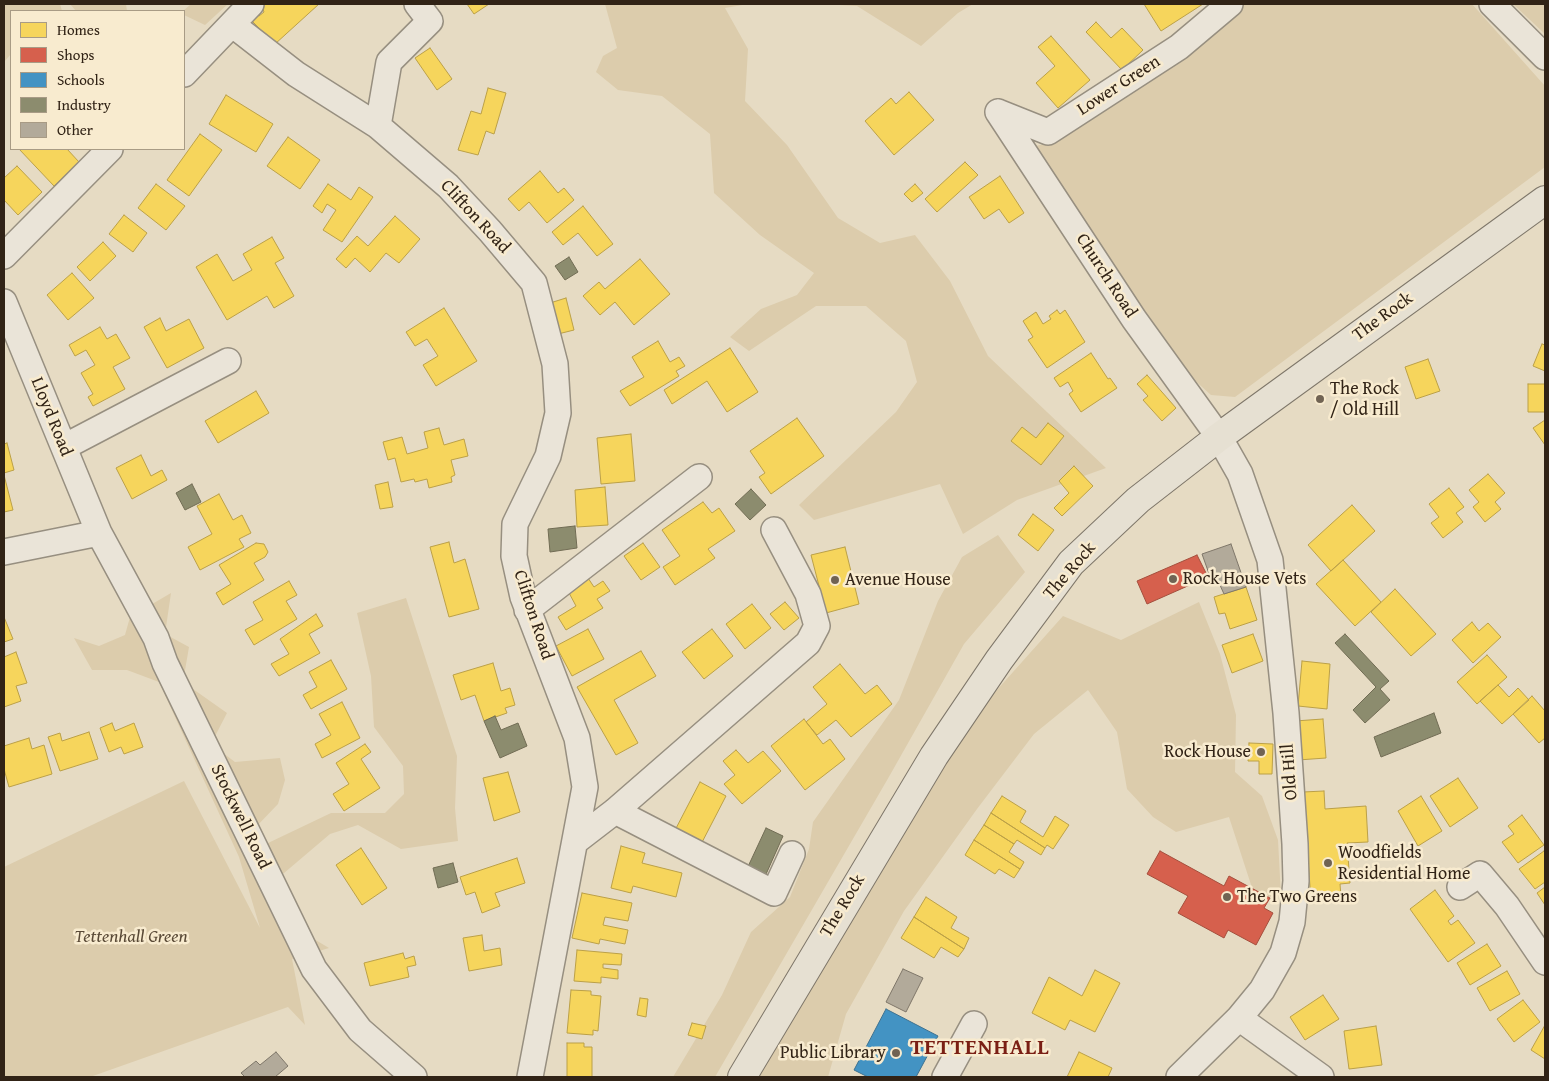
<!DOCTYPE html>
<style>
body{margin:0}
#map{position:relative;width:1549px;height:1081px;overflow:hidden;background:#e6dbc3;font-family:"Gentium Book Plus",serif}
canvas{display:block}
.frame{position:absolute;inset:0;border:5px solid #312316;pointer-events:none}
.legend{position:absolute;left:10px;top:10px;width:175px;height:140px;box-sizing:border-box;background:#f8ebcf;border:1px solid #a89b85;margin:0;padding:6px 9px;list-style:none;font-size:15px;color:#312316}
.legend li{display:flex;align-items:center;gap:10px;height:25px}
.legend b{width:25px;border:1px solid #a89b85}
</style>
<div id="map">
<canvas width="1549" height="1081"></canvas>
<div class="frame"></div>
<ul class="legend">
<li><b style="height:14px;background:#f6d55c"></b>Homes</li>
<li><b style="height:14px;background:#d6604d"></b>Shops</li>
<li><b style="height:14px;background:#4393c3"></b>Schools</li>
<li><b style="height:14px;background:#8c8c6e"></b>Industry</li>
<li><b style="height:14px;background:#b2aa9a"></b>Other</li>
</ul>
</div>
<script>
const g = document.querySelector('canvas').getContext('2d');
g.lineJoin = 'round';
function fillPath(path, color) {
  g.fillStyle = color;
  g.fill(path, 'evenodd');
}
function shape(rows) {
  const path = new Path2D();
  for (const r of rows) {
    path.moveTo(r[0], r[1]);
    for (let i = 2; i < r.length; i += 2) path.lineTo(r[i], r[i + 1]);
  }
  return path;
}
function stroke(path, color, width, dash) {
  g.strokeStyle = color;
  g.lineWidth = width;
  g.lineCap = dash ? 'butt' : 'round';
  g.setLineDash(dash || []);
  g.stroke(path);
}
function drawText(font, color, halo, rows, align = 'center') {
  g.font = font + ' "Gentium Book Plus",serif';
  g.lineWidth = 5;
  g.setLineDash([]);
  g.textBaseline = 'middle';
  g.strokeStyle = halo;
  g.fillStyle = color;
  for (const [text, x, y, turn = 0] of rows) {
    g.save();
    g.translate(x, y);
    g.rotate((+turn || 0) * Math.PI / 180);
    g.textAlign = isNaN(turn) ? turn : align;
    if (halo) g.strokeText(text, 0, 0);
    g.fillText(text, 0, 0);
    g.restore();
  }
}
const green = shape([
 [4,4,60,4,62,11,11,11,11,54,4,62],
 [70,4,126,4,127,11,76,11],
 [191,4,228,4,205,25,184,15,183,11],
 [605,4,748,4,725,8,748,49,745,101,787,145,838,218,880,243,915,235,950,281,988,356,1106,468,1017,500,963,534,940,484,814,520,799,505,896,412,917,382,906,341,866,306,816,306,749,351,730,337,761,309,797,295,814,273,760,235,714,193,710,134,662,96,618,90,596,72,603,56,617,48],
 [822,4,973,4,958,13,921,46,857,6],
 [1237,4,1472,4,1545,86,1545,167,1235,397,1211,395,1191,377,1031,147,1049,143],
 [1513,4,1545,4,1545,34],
 [998,535,1025,572,964,644,890,775,715,1077,673,1077,722,995,751,932,790,897,809,849,813,822,899,700,938,601,962,557],
 [171,593,165,634,189,647,183,682,227,713,211,744,235,762,280,758,285,780,278,804,254,829,266,844,331,813,385,813,404,794,403,766,374,727,371,676,357,613,406,598,457,756,455,808,458,841,401,849,358,825,330,834,277,879,292,926,329,948,292,959,305,1025,288,1007,90,1077,4,1077,4,867,184,781,260,928,239,857,159,682,127,670,92,670,74,638,99,646,125,635,130,617],
 [1199,602,1220,654,1236,715,1235,772,1262,796,1278,840,1281,896,1255,897,1229,817,1176,832,1153,817,1127,789,1117,732,1088,690,1034,734,977,809,904,911,846,1014,828,1077,749,1077,843,917,980,709,1063,616,1121,640]
]);
const homes = shape([
 [261,4,319,4,275,44,252,21,251,12,259,16,264,12,261,4],
 [467,4,489,4,474,14,467,4],
 [1144,4,1203,4,1161,31,1144,4],
 [1096,22,1111,38,1122,28,1143,50,1122,70,1086,32,1096,22],
 [1051,36,1090,80,1058,108,1036,83,1055,66,1038,47,1051,36],
 [430,48,452,79,437,90,415,58,430,48],
 [488,88,506,93,494,134,486,131,478,155,458,150,471,111,481,114,488,88],
 [909,92,934,120,894,155,865,121,891,98,896,104,909,92],
 [226,95,273,124,256,152,209,124,226,95],
 [200,134,222,150,189,196,167,180,200,134],
 [288,137,320,160,300,189,267,166,288,137],
 [19,149,67,149,79,162,54,186,19,149],
 [965,162,978,175,937,212,925,199,965,162],
 [17,166,42,192,18,215,4,200,4,178,17,166],
 [540,171,558,193,564,188,574,200,547,223,529,202,519,211,508,199,540,171],
 [1000,176,1024,213,1009,223,999,209,984,219,969,197,1000,176],
 [156,184,185,206,166,230,138,208,156,184],
 [328,184,351,200,359,187,373,197,342,242,323,230,336,210,327,204,322,213,313,206,328,184],
 [915,184,923,193,912,202,904,194,915,184],
 [583,206,613,244,597,256,578,233,563,245,552,232,583,206],
 [124,215,147,233,133,252,109,234,124,215],
 [395,216,420,239,399,263,386,253,370,272,355,258,346,268,336,259,357,236,368,246,395,216],
 [272,237,284,258,275,263,294,296,274,308,267,296,227,320,196,267,217,254,233,281,252,270,243,254,272,237],
 [103,242,116,256,90,281,77,267,103,242],
 [640,259,670,294,634,325,615,302,600,315,583,296,599,282,605,289,640,259],
 [72,273,94,298,68,320,47,295,72,273],
 [566,298,574,330,558,334,550,303,566,298],
 [444,308,477,361,436,386,423,365,438,356,427,339,415,346,406,332,444,308],
 [1057,310,1060,314,1065,310,1085,342,1047,368,1028,340,1033,337,1023,321,1036,312,1043,324,1051,319,1049,316,1057,310],
 [160,318,166,331,189,319,204,348,167,368,144,327,160,318],
 [100,327,107,339,116,334,130,358,113,367,125,389,93,406,88,397,93,394,81,373,95,365,86,350,75,356,69,345,100,327],
 [658,341,670,362,679,357,685,366,676,371,679,376,630,406,620,391,644,377,632,357,658,341],
 [1542,344,1545,345,1545,371,1533,366,1542,344],
 [730,348,758,392,727,412,707,381,672,404,664,390,730,348],
 [1091,353,1108,379,1110,378,1117,388,1081,412,1069,394,1073,391,1068,382,1060,387,1054,378,1091,353],
 [1428,359,1440,391,1416,399,1405,367,1428,359],
 [1147,375,1176,408,1162,421,1143,400,1148,396,1137,384,1147,375],
 [1528,384,1545,384,1545,412,1528,412,1528,384],
 [256,391,269,413,218,443,205,421,256,391],
 [797,418,824,456,771,494,759,477,765,473,750,451,797,418],
 [1545,420,1545,445,1533,428,1545,420],
 [1048,423,1064,436,1041,465,1011,441,1022,427,1036,438,1048,423],
 [439,428,444,445,464,439,468,456,451,460,455,475,451,477,452,482,429,488,427,479,415,482,414,479,401,482,395,458,388,460,383,442,402,437,407,454,428,448,424,432,439,428],
 [631,434,635,481,601,484,597,438,631,434],
 [7,443,14,470,4,473,4,444,7,443],
 [141,455,151,476,162,470,167,480,132,499,116,468,141,455],
 [1074,466,1093,486,1062,516,1054,508,1069,493,1059,481,1074,466],
 [1488,474,1505,493,1495,502,1501,509,1485,522,1473,507,1479,502,1469,490,1488,474],
 [4,475,13,510,4,512,4,475],
 [388,482,393,507,380,509,375,485,388,482],
 [605,487,608,525,577,527,575,490,605,487],
 [1449,488,1464,507,1456,513,1463,522,1443,538,1431,523,1439,517,1429,504,1449,488],
 [219,494,233,520,242,515,251,533,239,539,244,547,200,570,188,547,212,534,197,506,219,494],
 [703,502,712,513,719,508,735,531,708,549,715,558,675,585,663,567,680,556,662,530,703,502],
 [1352,505,1375,531,1331,571,1308,545,1352,505],
 [1033,514,1054,530,1038,551,1018,535,1033,514],
 [449,542,454,563,465,559,479,609,449,617,430,547,449,542],
 [256,543,264,544,268,552,265,557,254,563,264,580,223,605,216,593,231,584,219,565,256,543],
 [643,543,660,567,641,580,624,556,643,543],
 [845,547,859,604,826,613,811,555,845,547],
 [1343,560,1381,602,1355,626,1316,584,1343,560],
 [588,578,594,587,603,581,610,591,597,599,603,608,566,630,558,617,576,606,568,591,588,578],
 [289,581,297,595,286,601,297,619,254,645,245,630,263,620,253,602,289,581],
 [1246,587,1257,620,1230,629,1225,613,1219,614,1214,597,1246,587],
 [1395,589,1436,634,1411,656,1371,612,1395,589],
 [785,602,799,618,784,630,770,614,785,602],
 [752,604,771,628,745,649,726,624,752,604],
 [316,614,323,626,309,634,320,653,279,676,271,664,289,654,280,639,316,614],
 [4,617,13,639,4,642,4,617],
 [1472,622,1479,631,1488,623,1501,637,1473,663,1452,640,1472,622],
 [588,629,604,659,572,676,556,646,588,629],
 [712,629,733,656,704,679,682,652,712,629],
 [1253,634,1263,661,1232,673,1222,645,1253,634],
 [641,651,656,676,614,700,638,743,616,755,577,687,641,651],
 [16,652,27,683,16,686,21,701,4,707,4,657,16,652],
 [1487,655,1507,677,1477,704,1457,682,1487,655],
 [331,660,347,689,311,709,303,695,317,687,309,672,331,660],
 [1302,661,1330,664,1327,709,1298,706,1302,661],
 [493,663,501,691,510,688,515,705,505,708,507,713,484,721,475,695,461,700,453,675,493,663],
 [840,664,865,694,877,685,892,704,851,737,836,720,817,735,806,722,827,704,813,687,840,664],
 [1498,685,1509,697,1518,688,1529,700,1502,724,1480,701,1498,685],
 [1532,696,1545,711,1545,738,1539,743,1513,714,1532,696],
 [342,702,360,738,322,758,315,744,331,735,319,714,342,702],
 [804,719,823,744,830,739,845,759,805,790,771,746,804,719],
 [1323,719,1326,758,1298,760,1295,721,1323,719],
 [112,723,115,731,134,723,143,747,124,754,121,747,109,752,100,728,112,723],
 [89,732,98,759,60,771,48,737,60,733,62,741,89,732],
 [29,738,32,749,44,745,52,774,9,787,4,769,4,746,29,738],
 [1249,743,1273,744,1272,774,1259,774,1259,761,1248,761,1249,743],
 [365,744,371,752,361,759,380,788,344,811,333,794,349,784,336,763,365,744],
 [736,750,748,763,763,751,781,771,742,804,724,784,735,775,723,761,736,750],
 [508,772,520,812,494,821,483,778,508,772],
 [1458,778,1478,808,1450,827,1430,796,1458,778],
 [700,782,726,796,698,850,672,836,700,782],
 [1324,791,1325,809,1366,806,1368,842,1347,843,1350,883,1340,884,1341,897,1311,900,1303,792,1324,791],
 [1002,796,1026,811,1020,822,1043,837,1055,816,1069,825,1053,849,1047,845,1045,848,991,813,1002,796],
 [1421,796,1442,831,1418,846,1398,811,1421,796],
 [991,813,1045,848,1041,855,1017,840,1014,844,984,825,991,813],
 [1522,815,1544,845,1518,863,1502,842,1514,834,1508,826,1522,815],
 [984,825,1014,844,1009,852,1024,862,1020,869,974,840,984,825],
 [974,840,1020,869,1014,878,999,869,995,874,965,855,974,840],
 [621,846,645,853,642,863,682,873,676,897,633,886,631,893,611,888,621,846],
 [361,848,387,888,362,905,336,865,361,848],
 [1544,851,1545,853,1545,882,1535,889,1519,869,1544,851],
 [517,858,525,883,495,893,500,906,482,913,475,892,466,895,460,877,517,858],
 [1545,887,1545,905,1537,893,1545,887],
 [1435,890,1454,916,1448,921,1451,925,1458,920,1475,943,1448,962,1410,909,1435,890],
 [582,893,632,903,628,921,605,917,603,925,628,930,625,944,600,939,599,944,572,938,582,893],
 [926,897,957,917,951,928,969,938,964,949,914,917,926,897],
 [914,917,964,949,958,957,941,947,934,958,901,938,914,917],
 [482,935,484,951,500,948,502,965,469,971,463,938,482,935],
 [1487,944,1501,966,1470,985,1457,963,1487,944],
 [577,950,622,954,621,965,603,964,603,968,618,970,618,979,601,977,601,983,574,981,577,950],
 [403,953,405,959,414,956,416,965,407,967,409,977,370,986,364,963,403,953],
 [1095,970,1120,983,1095,1032,1070,1020,1065,1030,1032,1013,1049,977,1082,996,1095,970],
 [1507,971,1520,994,1490,1011,1477,988,1507,971],
 [571,990,591,991,591,995,601,996,598,1031,593,1030,593,1035,567,1033,571,990],
 [1323,995,1339,1019,1305,1040,1290,1017,1323,995],
 [640,998,648,999,646,1017,637,1015,640,998],
 [1523,1000,1540,1022,1514,1042,1497,1019,1523,1000],
 [692,1023,706,1026,702,1039,688,1035,692,1023],
 [1545,1025,1545,1059,1531,1050,1545,1025],
 [1376,1026,1382,1065,1349,1069,1344,1031,1376,1026],
 [567,1043,584,1043,584,1047,592,1047,592,1077,567,1077,567,1043],
 [1079,1052,1112,1068,1108,1077,1067,1077,1079,1052]
]);
const shops = shape([
 [1197,555,1208,577,1147,604,1137,581,1197,555],
 [1160,851,1224,886,1229,876,1270,898,1264,908,1273,913,1256,945,1228,930,1224,938,1178,913,1188,896,1147,874,1160,851]
]);
const schools = shape([
 [886,1009,938,1036,916,1077,868,1077,854,1070,886,1009]
]);
const industry = shape([
 [569,257,578,272,565,280,555,266,569,257],
 [192,484,201,502,185,510,176,493,192,484],
 [751,489,766,505,750,520,735,504,751,489],
 [575,526,577,548,550,552,548,529,575,526],
 [1345,634,1389,681,1380,689,1390,700,1365,723,1353,710,1376,687,1335,643,1345,634],
 [1434,713,1441,733,1381,757,1374,737,1434,713],
 [495,716,501,730,518,723,527,746,500,758,484,721,495,716],
 [766,828,783,836,763,881,745,873,766,828],
 [453,863,458,882,438,888,433,868,453,863]
]);
const building = shape([
 [1231,544,1246,587,1224,594,1219,583,1213,585,1202,554,1231,544],
 [903,969,923,978,906,1012,886,1002,903,969],
 [276,1052,288,1066,275,1077,245,1077,241,1073,256,1061,260,1065,276,1052]
]);
const minor = shape([
 [1492,4,1545,57],
 [233,25,296,74,378,126,448,186,490,231,534,283,555,364,558,413,548,456,515,524,514,556,523,597,577,738,585,787,530,1077],
 [184,74,251,4],
 [998,112,1134,319,1219,437,1240,474,1270,560,1286,713,1295,844,1296,881,1292,922,1283,953,1262,990,1239,1018,1179,1077],
 [998,112,1048,132,1179,47,1230,4],
 [378,126,389,62,430,21,417,4],
 [4,256,110,149],
 [4,302,99,533,156,638,165,663,314,969,360,1030,414,1077],
 [64,447,228,361],
 [4,552,99,533],
 [527,610,699,477],
 [615,811,774,893,792,854],
 [576,841,615,811,808,643,817,626,808,594,774,530],
 [1460,887,1480,874,1507,906,1545,962],
 [1239,1018,1321,1077],
 [945,1077,974,1024]
]);
const highway = shape([
 [742,1077,934,756,999,660,1071,563,1138,500,1219,437,1545,200]
]);
const markers = [
 [1320,399,5,"#706353"],
 [1173,579,5,"#706353"],
 [835,580,5,"#706353"],
 [1261,752,5,"#706353"],
 [1328,863,5,"#706353"],
 [1227,897,5,"#706353"],
 [896,1053,5,"#706353"]
];
const streetNames = [
 ["Lower Green",1119,86,-33],
 ["Clifton Road",475,217,47],
 ["Church Road",1106,276,57],
 ["The Rock",1383,317,-36],
 ["Lloyd Road",51,417,68],
 ["The Rock",1070,571,-49],
 ["Clifton Road",533,615,72],
 ["Old Hill",1290,772,-94],
 ["Stockwell Road",240,817,64],
 ["The Rock",843,906,-59]
];
const poiNames = [
 ["The Rock",1330,389],
 ["/ Old Hill",1330,410],
 ["Rock House Vets",1183,579],
 ["Avenue House",845,580],
 ["Rock House",1251,752,"right"],
 ["Woodfields",1338,853],
 ["Residential Home",1338,874],
 ["The Two Greens",1237,897],
 ["Public Library",886,1053,"right"]
];
const parkNames = [
 ["Tettenhall Green",131,937]
];
const districtNames = [
 ["TETTENHALL",980,1048]
];
fillPath(green, '#dcccac');
fillPath(homes, '#f6d55c');
stroke(homes, '#bba047', 1);
fillPath(shops, '#d6604d');
stroke(shops, '#a44e3c', 1);
fillPath(schools, '#4393c3');
stroke(schools, '#3e718f', 1);
fillPath(industry, '#8c8c6e');
stroke(industry, '#716c54', 1);
fillPath(building, '#b2aa9a');
stroke(building, '#7e7669', 1);
stroke(minor, '#978f80', 28);
stroke(highway, '#7e7669', 30);
stroke(minor, '#eae4d8', 25);
stroke(highway, '#e6e0d2', 28);
for (const [x, y, r, color] of markers) {
  const dot = new Path2D();
  dot.arc(x, y, r, 0, 2 * Math.PI);
  g.fillStyle = color;
  g.fill(dot);
  stroke(dot, '#f8ebcf', 2);
}
drawText('18px', '#312316', '#f8ebcf', streetNames);
drawText('18px', '#312316', '#f8ebcf', poiNames, 'left');
drawText('italic 18px', '#5a4a37', '#f8ebcf', parkNames);
g.letterSpacing = '1px';
drawText('bold 22px', '#7a1f14', '#f8ebcf', districtNames);
g.letterSpacing = '0px';
</script>
